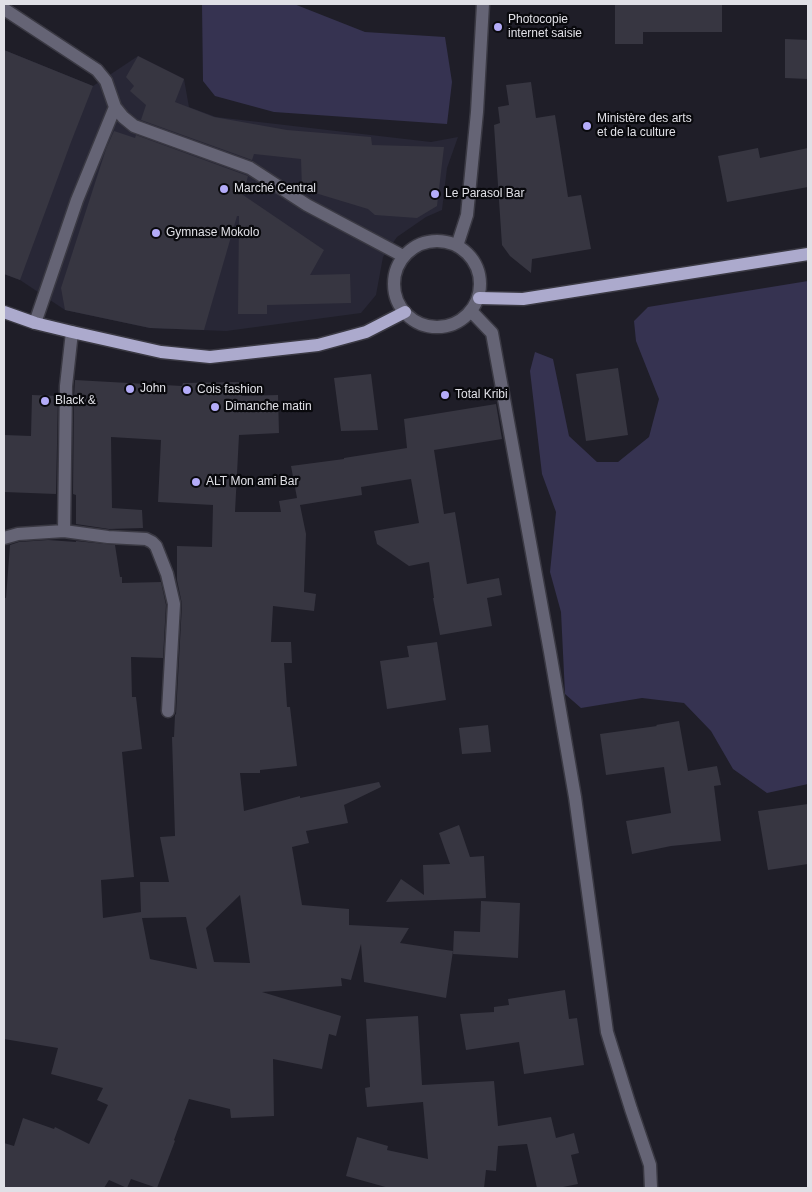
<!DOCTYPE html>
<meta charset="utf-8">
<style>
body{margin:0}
#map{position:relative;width:812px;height:1192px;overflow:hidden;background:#1f1e28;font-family:Arial,sans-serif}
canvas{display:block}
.frame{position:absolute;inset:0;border:5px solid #e0e0e6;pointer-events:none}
</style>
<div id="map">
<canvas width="812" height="1192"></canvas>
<div class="frame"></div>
</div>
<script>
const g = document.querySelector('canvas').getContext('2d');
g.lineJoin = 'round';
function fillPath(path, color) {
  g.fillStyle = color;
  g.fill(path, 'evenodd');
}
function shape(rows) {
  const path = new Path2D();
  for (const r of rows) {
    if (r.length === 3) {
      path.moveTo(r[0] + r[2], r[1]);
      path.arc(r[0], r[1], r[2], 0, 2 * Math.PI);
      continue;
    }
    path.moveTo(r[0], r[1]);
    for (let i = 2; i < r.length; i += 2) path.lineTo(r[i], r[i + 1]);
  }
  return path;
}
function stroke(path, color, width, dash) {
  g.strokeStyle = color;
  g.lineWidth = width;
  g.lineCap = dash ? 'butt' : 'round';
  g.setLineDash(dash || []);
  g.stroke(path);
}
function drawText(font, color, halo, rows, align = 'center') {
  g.font = font + ' Arial,sans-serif';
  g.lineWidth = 4.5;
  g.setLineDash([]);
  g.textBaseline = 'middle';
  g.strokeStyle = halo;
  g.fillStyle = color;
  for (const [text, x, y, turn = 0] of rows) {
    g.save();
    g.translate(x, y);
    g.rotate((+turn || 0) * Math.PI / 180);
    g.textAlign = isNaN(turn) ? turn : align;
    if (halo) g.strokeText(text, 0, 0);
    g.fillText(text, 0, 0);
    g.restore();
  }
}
const built = shape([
 [4,50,93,86,138,56,184,79,189,107,216,117,431,142,458,137,447,168,442,210,426,217,397,237,383,257,376,295,361,313,226,331,150,328,65,310,20,280,4,274]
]);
const green = shape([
 [202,4,294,4,365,32,445,37,452,82,447,124,274,112,215,96,203,81],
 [808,281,808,784,767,793,733,769,711,731,684,703,642,698,581,708,565,694,561,612,550,572,556,512,542,474,530,371,535,352,553,359,569,436,597,462,618,462,649,437,659,399,636,341,634,321,648,307]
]);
const building = shape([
 [615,4,722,4,722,32,643,32,643,44,615,44],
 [785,39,808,40,808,79,785,78],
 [4,50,93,86,71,142,20,280,4,274],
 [138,56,184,79,175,102,214,117,287,130,371,137,372,145,444,147,437,206,417,218,375,215,368,209,302,189,301,159,254,154,252,160,141,120,146,105,130,91,134,86,126,77],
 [531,82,536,118,555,115,568,197,581,195,591,249,532,259,531,273,510,256,502,245,494,125,500,123,498,107,509,105,506,85],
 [114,131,135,138,136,135,248,176,243,195,324,250,310,275,350,274,351,303,267,305,267,314,238,314,239,216,237,216,204,330,150,328,65,310,61,288,106,149],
 [758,148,760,158,808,148,808,187,727,202,718,156],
 [618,368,628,435,586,441,576,374],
 [371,374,378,430,341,431,334,378],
 [75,380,182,386,183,383,243,382,242,396,278,395,279,433,239,435,235,512,281,512,279,501,297,498,291,466,344,459,344,458,407,448,404,419,496,404,502,439,434,450,444,514,455,512,467,584,499,578,502,595,487,598,492,626,440,635,433,598,434,598,429,562,409,566,377,544,374,531,419,523,411,479,361,487,362,495,300,505,306,534,304,592,316,594,314,611,273,606,271,642,291,642,292,663,284,663,287,707,290,707,297,766,260,770,260,773,240,773,244,811,300,796,300,798,379,782,381,787,344,805,348,823,306,831,309,843,292,847,302,905,349,909,349,925,409,928,400,943,453,951,446,998,364,982,361,944,351,980,341,978,342,986,262,992,341,1016,336,1036,329,1034,322,1069,273,1059,274,1116,231,1118,230,1109,189,1099,174,1140,175,1141,157,1188,131,1179,127,1188,109,1180,104,1188,4,1188,4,1143,14,1146,23,1118,54,1129,55,1127,89,1144,108,1105,97,1100,103,1088,51,1074,58,1048,4,1039,5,979,4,978,4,598,6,598,10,545,19,542,48,540,76,542,76,541,115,545,120,577,122,577,122,583,161,582,166,605,163,658,131,657,132,697,136,697,142,749,122,752,134,877,101,880,103,918,141,912,140,882,169,882,160,837,175,836,172,737,174,737,175,715,176,714,182,604,177,580,177,546,212,547,213,505,158,502,161,440,111,437,112,508,142,510,143,528,109,529,76,524,76,495,73,494,74,397],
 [240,895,250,963,214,962,206,928],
 [186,917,197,969,150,959,142,918],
 [32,395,58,396,56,494,4,492,4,435,31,436],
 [437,642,446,700,387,709,380,661,409,657,407,646],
 [679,721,688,771,717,766,721,785,714,786,721,841,671,846,632,854,626,821,671,813,664,767,606,775,600,734,657,726,656,725],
 [488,725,491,752,462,754,459,728],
 [808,804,808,864,768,870,758,811],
 [459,825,470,857,484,856,486,898,386,902,401,879,424,895,423,865,450,864,439,833],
 [481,901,520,903,518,958,453,954,454,931,480,932],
 [565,990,569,1019,577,1018,584,1065,524,1074,519,1042,466,1050,460,1014,494,1012,494,1007,509,1005,508,999],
 [418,1016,422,1085,494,1081,498,1126,551,1117,556,1138,574,1133,579,1153,571,1155,578,1184,558,1188,537,1188,527,1144,498,1146,496,1171,486,1170,484,1188,389,1188,346,1176,357,1137,388,1146,387,1150,428,1159,423,1102,367,1107,365,1088,370,1087,366,1019]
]);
const minor = shape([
 [4,9,97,70,106,81,115,107,123,117,134,126,250,168,307,205,403,256],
 [437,284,43],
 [457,246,467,215,477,112,483,4],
 [471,311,492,333,550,652,575,797,607,1032,631,1109,650,1165,651,1188],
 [35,323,77,200,115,107],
 [64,531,66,386,72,332],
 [4,538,18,534,64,531,108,537,146,539,152,542,156,546,167,574,174,604,168,711]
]);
const major = shape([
 [479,298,523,299,808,254],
 [4,312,35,323,72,332,161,352,210,357,318,345,366,332,405,312]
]);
const markers = [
 [498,27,5,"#b4acf9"],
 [587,126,5,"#b4acf9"],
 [224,189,5,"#b4acf9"],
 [435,194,5,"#b4acf9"],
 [156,233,5,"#b4acf9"],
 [130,389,5,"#b4acf9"],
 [187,390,5,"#b4acf9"],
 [445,395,5,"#b4acf9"],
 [45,401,5,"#b4acf9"],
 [215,407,5,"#b4acf9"],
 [196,482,5,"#b4acf9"]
];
const poiNames = [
 ["Photocopie",508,20],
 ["internet saisie",508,34],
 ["Ministère des arts",597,119],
 ["et de la culture",597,133],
 ["Marché Central",234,189],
 ["Le Parasol Bar",445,194],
 ["Gymnase Mokolo",166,233],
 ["John",140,389],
 ["Cois fashion",197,390],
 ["Total Kribi",455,395],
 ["Black &",55,401],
 ["Dimanche matin",225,407],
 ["ALT Mon ami Bar",206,482]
];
fillPath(built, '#282736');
fillPath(green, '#363351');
fillPath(building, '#373641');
stroke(minor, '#3a3943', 15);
stroke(major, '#3a3943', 15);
stroke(minor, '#656475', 12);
stroke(major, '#acaacd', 12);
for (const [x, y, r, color] of markers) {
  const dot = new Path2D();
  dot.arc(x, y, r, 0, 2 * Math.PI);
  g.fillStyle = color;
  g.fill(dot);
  stroke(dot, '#09090d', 2);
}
drawText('12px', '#e0e0e6', '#09090d', poiNames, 'left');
</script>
